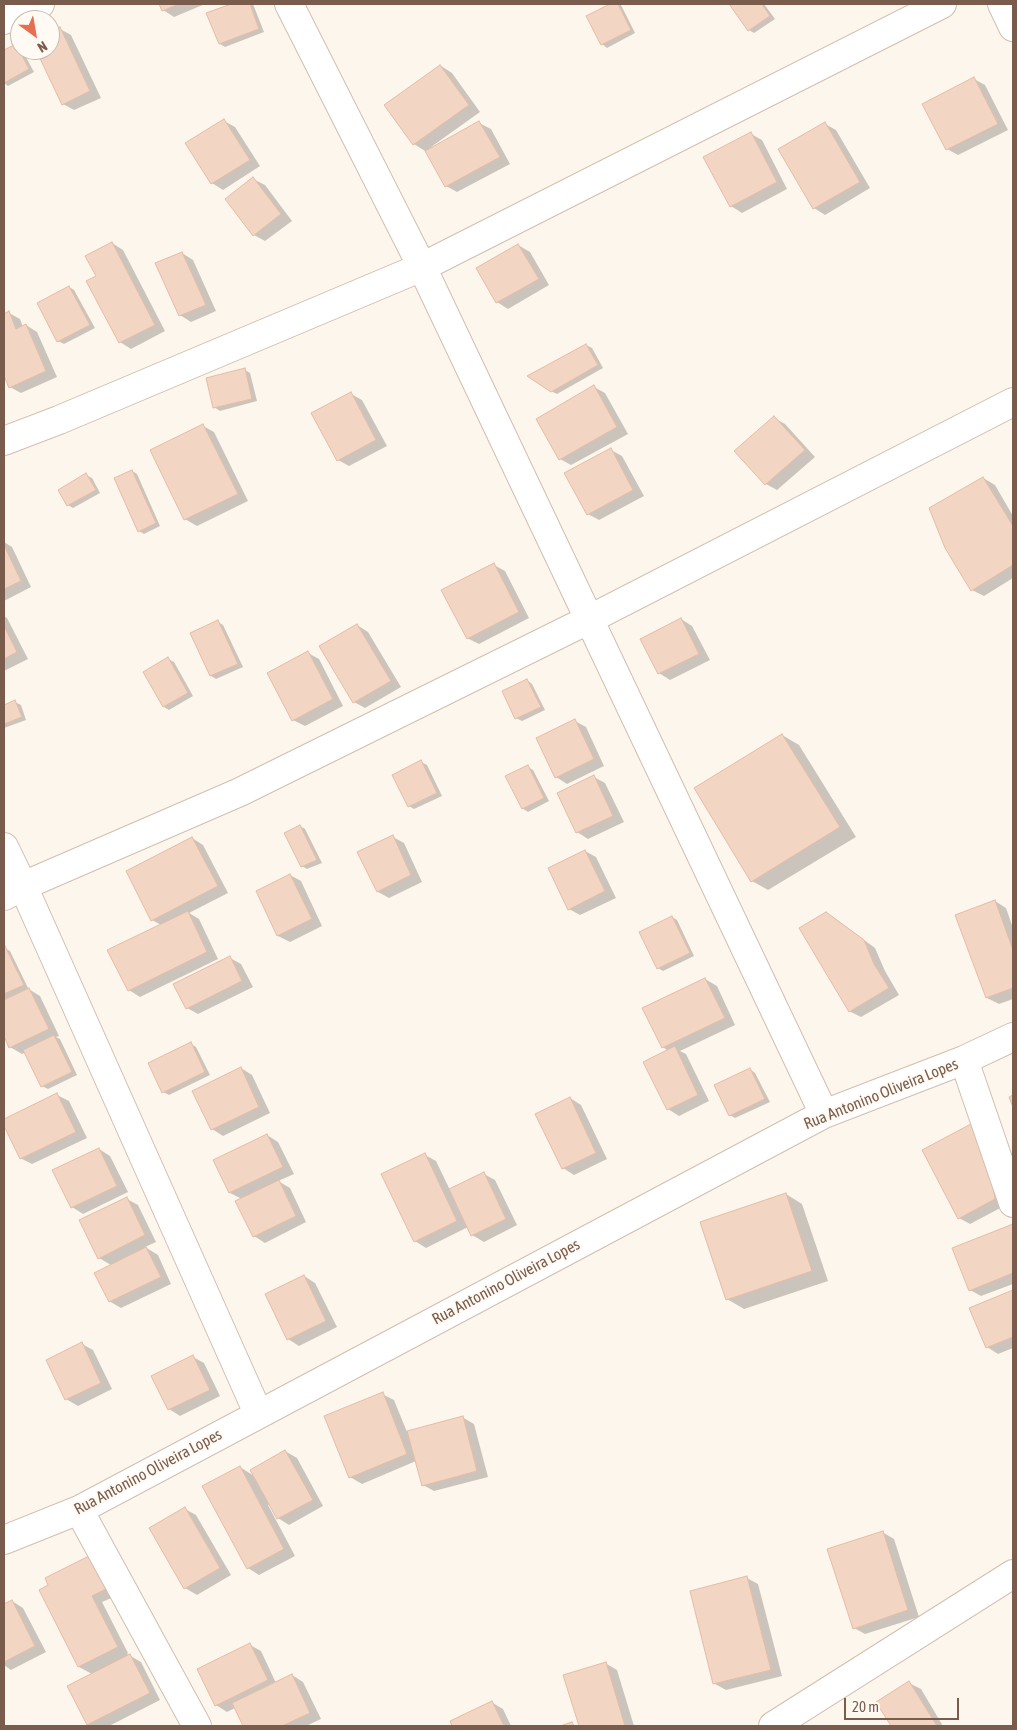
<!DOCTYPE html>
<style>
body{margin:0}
#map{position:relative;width:1017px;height:1730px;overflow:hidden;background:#fdf6ec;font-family:"Asap Condensed",sans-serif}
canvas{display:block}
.frame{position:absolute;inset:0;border:5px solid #7a5c4d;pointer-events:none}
.north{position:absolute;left:10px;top:10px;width:50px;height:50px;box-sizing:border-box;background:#fffaf3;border:1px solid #cabbb1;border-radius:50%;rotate:148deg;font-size:14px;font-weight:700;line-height:20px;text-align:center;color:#7a5c4d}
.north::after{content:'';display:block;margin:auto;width:18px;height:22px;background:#e76f51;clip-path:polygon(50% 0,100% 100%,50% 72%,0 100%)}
.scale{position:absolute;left:844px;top:1698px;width:115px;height:22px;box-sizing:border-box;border:2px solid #7a5c4d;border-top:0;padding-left:6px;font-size:15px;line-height:18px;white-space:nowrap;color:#7a5c4d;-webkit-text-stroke:4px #fffaf3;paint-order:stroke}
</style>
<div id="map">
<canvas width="1017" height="1730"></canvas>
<div class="frame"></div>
<div class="north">N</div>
<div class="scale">20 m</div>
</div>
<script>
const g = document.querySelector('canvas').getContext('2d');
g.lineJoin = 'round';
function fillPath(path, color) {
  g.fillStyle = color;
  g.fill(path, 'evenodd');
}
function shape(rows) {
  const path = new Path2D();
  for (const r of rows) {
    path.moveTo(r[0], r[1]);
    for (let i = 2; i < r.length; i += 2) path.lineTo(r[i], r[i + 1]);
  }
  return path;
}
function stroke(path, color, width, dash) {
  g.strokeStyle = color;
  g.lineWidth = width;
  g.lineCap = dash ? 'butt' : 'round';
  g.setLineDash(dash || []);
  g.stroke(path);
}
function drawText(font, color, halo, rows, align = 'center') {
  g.font = font + ' "Asap Condensed",sans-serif';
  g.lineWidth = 4;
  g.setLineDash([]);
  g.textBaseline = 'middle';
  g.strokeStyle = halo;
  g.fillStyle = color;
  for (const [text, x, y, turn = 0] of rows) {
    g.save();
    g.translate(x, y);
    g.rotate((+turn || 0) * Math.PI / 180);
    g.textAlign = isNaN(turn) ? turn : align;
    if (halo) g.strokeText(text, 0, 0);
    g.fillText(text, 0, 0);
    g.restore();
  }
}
const shadow = shape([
 [160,4,205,4,174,17,163,10],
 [234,4,253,4,264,32,225,47,220,44,208,13],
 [613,4,621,5,635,33,607,48,602,44,588,16],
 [731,4,764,4,775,19,754,33,749,30],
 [60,29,71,35,101,98,74,110,63,104,37,50,50,50,50,33],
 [16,45,22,50,34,72,8,86,4,83,4,51],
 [441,66,452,73,480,112,431,147,432,148,479,123,491,129,510,164,457,192,446,186,426,150,425,151,414,144,386,106],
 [974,79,985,85,1008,130,958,155,947,149],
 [224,121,235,127,260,166,223,190,212,183],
 [825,124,836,130,870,188,825,215,814,208,780,150],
 [751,134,762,140,787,189,742,213,731,206],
 [253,179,265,185,292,221,265,241,254,235],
 [112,243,123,250,165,331,131,349,120,342,98,276],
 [518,245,530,252,549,285,508,309,497,302],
 [182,253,193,260,216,311,191,322,180,315],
 [69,287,74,290,95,328,64,344,58,341,38,304],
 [9,313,20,319,23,327,26,325,37,332,57,377,21,393,10,387,4,373,4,315],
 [586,345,592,348,603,368,557,394,551,391],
 [245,370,250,373,257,401,220,411,214,407],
 [594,387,605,393,628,434,571,465,560,459],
 [351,394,362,400,387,446,349,466,338,460],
 [774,418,785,424,815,457,777,490,766,484],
 [203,426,214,432,248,501,197,526,185,519,152,451],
 [611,450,622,456,644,496,599,520,588,514],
 [132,471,137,474,160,526,144,534,139,531],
 [86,475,92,478,100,493,73,508,68,505],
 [983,478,995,485,1013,516,1013,578,984,596,972,590],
 [4,542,12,547,31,587,4,601],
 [494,565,505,571,529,618,479,644,467,638],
 [4,616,7,618,28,659,4,671],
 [681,619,692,626,710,660,670,680,659,673],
 [218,622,223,625,243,667,216,679,211,676,191,634],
 [357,625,368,632,401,687,365,708,354,702],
 [308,653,319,659,343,706,305,726,293,720],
 [168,659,174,662,193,696,169,710,164,707,144,672],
 [527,680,532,684,545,710,522,721,516,718],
 [15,702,21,705,26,720,4,728,4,706],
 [575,721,586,727,604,766,567,784,556,777],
 [782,735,799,745,856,837,768,890,752,881],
 [421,762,427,765,442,796,414,809,409,806],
 [528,767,533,770,549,801,528,812,522,808],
 [594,777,605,783,624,822,588,839,577,832],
 [300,826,305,829,322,863,307,869,302,866],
 [393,837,404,843,422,882,389,898,378,892],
 [192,838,203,845,228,893,189,913,199,919,218,959,140,997,129,990,161,925,152,920],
 [585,851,596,857,616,898,580,915,569,909],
 [290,875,301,881,322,926,290,942,278,936,257,891],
 [995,901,1006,908,1013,928,1013,999,999,1004,987,998,957,916],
 [826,913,837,920,875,948,885,971,899,995,861,1017,849,1011],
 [672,917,677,920,694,956,663,971,658,968],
 [4,948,10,951,28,988,27,988,40,996,59,1036,56,1037,60,1039,77,1075,48,1089,42,1086,26,1052,22,1054,10,1047,4,1033],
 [230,958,241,964,253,987,198,1014,187,1008],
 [705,979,717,986,735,1025,680,1051,686,1054,709,1101,679,1116,668,1109,668,1051,663,1047],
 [191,1044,196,1047,210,1075,169,1095,163,1092],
 [241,1068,252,1075,270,1113,223,1136,212,1129],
 [750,1069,755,1073,770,1102,735,1118,730,1115],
 [57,1095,69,1101,87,1138,32,1164,20,1158,4,1124,4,1121],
 [570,1098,581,1105,607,1159,574,1175,563,1168],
 [984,1118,1006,1205,970,1224,959,1218],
 [267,1135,278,1142,294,1174,278,1181,290,1188,306,1222,265,1243,254,1236,242,1199,230,1193,215,1161],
 [99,1149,110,1156,128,1192,83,1214,72,1207],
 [425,1155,436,1161,450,1190,484,1174,495,1180,517,1225,484,1242,472,1235,468,1227,426,1248,415,1241],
 [786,1194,802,1204,828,1281,744,1309,727,1299],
 [127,1199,138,1205,156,1242,145,1247,158,1255,171,1284,121,1308,109,1301,111,1265,99,1258],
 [1013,1225,1013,1284,981,1296,970,1290,954,1249],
 [304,1276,315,1283,337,1327,299,1346,288,1339],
 [1013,1292,1013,1348,998,1354,987,1347,971,1308],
 [82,1344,93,1350,112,1389,78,1406,66,1399],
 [193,1357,204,1363,220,1396,180,1416,169,1409],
 [382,1394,394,1400,407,1432,462,1417,474,1424,488,1477,434,1491,423,1485,416,1461,362,1484,350,1477],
 [285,1451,297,1458,323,1506,289,1525,278,1518,270,1504,268,1505,295,1556,259,1575,248,1568,240,1467,254,1476],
 [185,1509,196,1515,231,1575,197,1595,185,1588],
 [882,1532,894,1539,919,1617,865,1634,854,1628],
 [89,1557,116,1596,102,1602,128,1653,127,1654,141,1662,160,1700,109,1726,91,1726,88,1725,92,1674,79,1667,40,1590],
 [747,1578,758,1584,782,1676,726,1690,715,1684,691,1592],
 [12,1601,23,1608,46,1652,11,1670,4,1665,4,1606],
 [250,1645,261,1651,276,1683,292,1675,303,1682,321,1719,306,1726,244,1726,235,1708,227,1712,216,1705],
 [605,1663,617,1670,634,1726,580,1726,564,1676],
 [909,1683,921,1689,943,1726,892,1726,877,1702],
 [491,1702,503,1709,511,1726,453,1726,451,1722]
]);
const building = shape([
 [159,4,179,4,162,11,159,4],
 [231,4,250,4,259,29,219,44,206,13,231,4],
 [610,4,618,4,631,30,601,45,586,16,610,4],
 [729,4,762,4,770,16,748,31,729,4],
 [60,27,90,91,62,105,36,50,50,50,50,32,60,27],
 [16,44,29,69,4,83,4,50,16,44],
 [440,65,469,105,413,145,384,105,440,65],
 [974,77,998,124,946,150,922,104,974,77],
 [224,119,250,160,211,184,185,143,224,119],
 [479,121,500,157,445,187,425,151,479,121],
 [825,122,860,182,813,209,778,149,825,122],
 [751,132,777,182,730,207,703,157,751,132],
 [253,177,281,214,253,236,225,199,253,177],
 [112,242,155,325,119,343,86,281,96,276,85,256,112,242],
 [518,244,539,279,496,303,476,268,518,244],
 [182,252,206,305,179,316,155,263,182,252],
 [69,286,90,325,57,342,37,303,69,286],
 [9,311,16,329,26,324,46,371,9,388,4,376,4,314,9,311],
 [586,344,598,365,551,392,527,376,586,344],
 [245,368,252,399,213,408,206,378,245,368],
 [594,385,617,427,559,460,536,419,594,385],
 [351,392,376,440,337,461,311,413,351,392],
 [774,416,805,450,765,485,734,451,774,416],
 [203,424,238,494,184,520,150,450,203,424],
 [611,448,633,490,587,515,564,473,611,448],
 [132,470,156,523,138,532,114,478,132,470],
 [86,473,96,490,67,506,58,490,86,473],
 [983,477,1013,526,1013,565,971,591,945,548,929,508,983,477],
 [4,545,21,581,4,589,4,545],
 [494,563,519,612,467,639,441,590,494,563],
 [681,618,699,654,658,674,640,639,681,618],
 [218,620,238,664,210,676,190,633,218,620],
 [357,624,391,681,353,703,319,646,357,624],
 [4,626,17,652,4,659,4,626],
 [308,651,333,699,292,721,267,673,308,651],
 [168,657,188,693,163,707,143,672,168,657],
 [527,679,541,707,515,719,502,691,527,679],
 [15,700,22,717,4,724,4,705,15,700],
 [575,719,594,759,555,778,536,738,575,719],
 [782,734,840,827,751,882,694,788,782,734],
 [421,760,437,793,408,807,392,775,421,760],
 [528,765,544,798,522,809,505,776,528,765],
 [594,775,613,816,576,833,557,793,594,775],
 [300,825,317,860,301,867,284,833,300,825],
 [393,835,411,875,377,892,357,852,393,835],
 [192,837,218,886,151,921,126,871,192,837],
 [585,850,605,891,568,910,548,868,585,850],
 [290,874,312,919,277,936,256,891,290,874],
 [995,900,1013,950,1013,988,986,998,955,915,995,900],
 [188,911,207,952,128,991,107,950,188,911],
 [826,912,864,940,874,964,889,988,849,1012,799,928,826,912],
 [672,916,690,953,657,969,639,932,672,916],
 [5,946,24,985,4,994,4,947,5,946],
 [230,956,242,981,186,1009,173,984,230,956],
 [705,978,725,1018,662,1048,642,1008,705,978],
 [29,988,49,1029,9,1048,4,1036,4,1000,29,988],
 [54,1035,72,1072,41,1087,23,1050,54,1035],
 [191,1042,205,1072,162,1093,148,1063,191,1042],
 [675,1046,698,1095,667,1110,643,1062,675,1046],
 [241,1067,259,1107,211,1130,192,1091,241,1067],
 [750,1068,765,1099,729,1116,714,1085,750,1068],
 [57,1093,76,1132,20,1159,4,1126,4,1119,57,1093],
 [1013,1095,1013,1107,1009,1097,1013,1095],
 [570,1097,596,1153,562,1169,535,1114,570,1097],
 [984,1117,995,1199,958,1219,922,1150,984,1117],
 [267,1134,283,1167,229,1193,213,1160,267,1134],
 [99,1148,117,1186,71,1208,52,1170,99,1148],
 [425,1153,457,1221,414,1242,381,1174,425,1153],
 [484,1172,506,1219,471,1236,449,1189,484,1172],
 [279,1180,296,1216,253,1237,235,1201,279,1180],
 [786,1193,812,1271,726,1300,700,1222,786,1193],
 [127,1197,145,1235,98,1259,79,1220,127,1197],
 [1013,1224,1013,1273,969,1291,952,1248,1013,1224],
 [146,1247,161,1277,109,1302,94,1273,146,1247],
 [304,1275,326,1321,287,1340,265,1294,304,1275],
 [1013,1290,1013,1337,986,1348,969,1308,1013,1290],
 [82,1342,101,1383,65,1400,46,1360,82,1342],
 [193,1355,210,1390,168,1410,151,1376,193,1355],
 [383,1392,407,1454,349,1478,324,1416,383,1392],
 [463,1416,477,1471,422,1486,407,1431,463,1416],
 [285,1450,313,1500,277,1519,250,1470,285,1450],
 [240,1466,284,1549,247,1569,202,1486,240,1466],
 [185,1507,220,1568,184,1589,149,1528,185,1507],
 [883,1531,908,1610,853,1629,827,1549,883,1531],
 [89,1556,106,1589,92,1596,118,1647,78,1667,39,1590,48,1585,45,1578,89,1556],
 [747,1576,771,1670,713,1684,690,1591,747,1576],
 [12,1600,35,1646,4,1662,4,1604,12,1600],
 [250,1643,268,1680,215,1706,197,1669,250,1643],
 [130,1654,150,1693,87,1725,67,1686,130,1654],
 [606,1662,625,1726,579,1726,563,1675,606,1662],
 [292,1674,310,1713,282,1726,243,1726,232,1703,292,1674],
 [909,1681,937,1726,891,1726,876,1702,909,1681],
 [492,1701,504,1726,452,1726,450,1721,492,1701],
 [572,1722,574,1726,560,1726,572,1722]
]);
const minor = shape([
 [289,4,422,267,824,1114],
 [1002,4,1013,27],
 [4,20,40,4],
 [4,441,59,420,422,267,942,4],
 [4,847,23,886,258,1413],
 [4,896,23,886,240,792,588,620,1013,402],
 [964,1060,1013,1203],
 [79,1510,197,1726],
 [4,1540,79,1510,824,1114,964,1060,1013,1037],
 [773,1726,1013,1574]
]);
const streetNames = [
 ["Rua Antonino Oliveira Lopes",881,1094,-22],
 ["Rua Antonino Oliveira Lopes",506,1282,-28],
 ["Rua Antonino Oliveira Lopes",148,1472,-28]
];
fillPath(shadow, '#0003');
fillPath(building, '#f3d5c3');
stroke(building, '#e6bba3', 1);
stroke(minor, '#d1beb0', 30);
stroke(minor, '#fff', 28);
drawText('16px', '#7a5c4d', '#fffaf3', streetNames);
</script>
